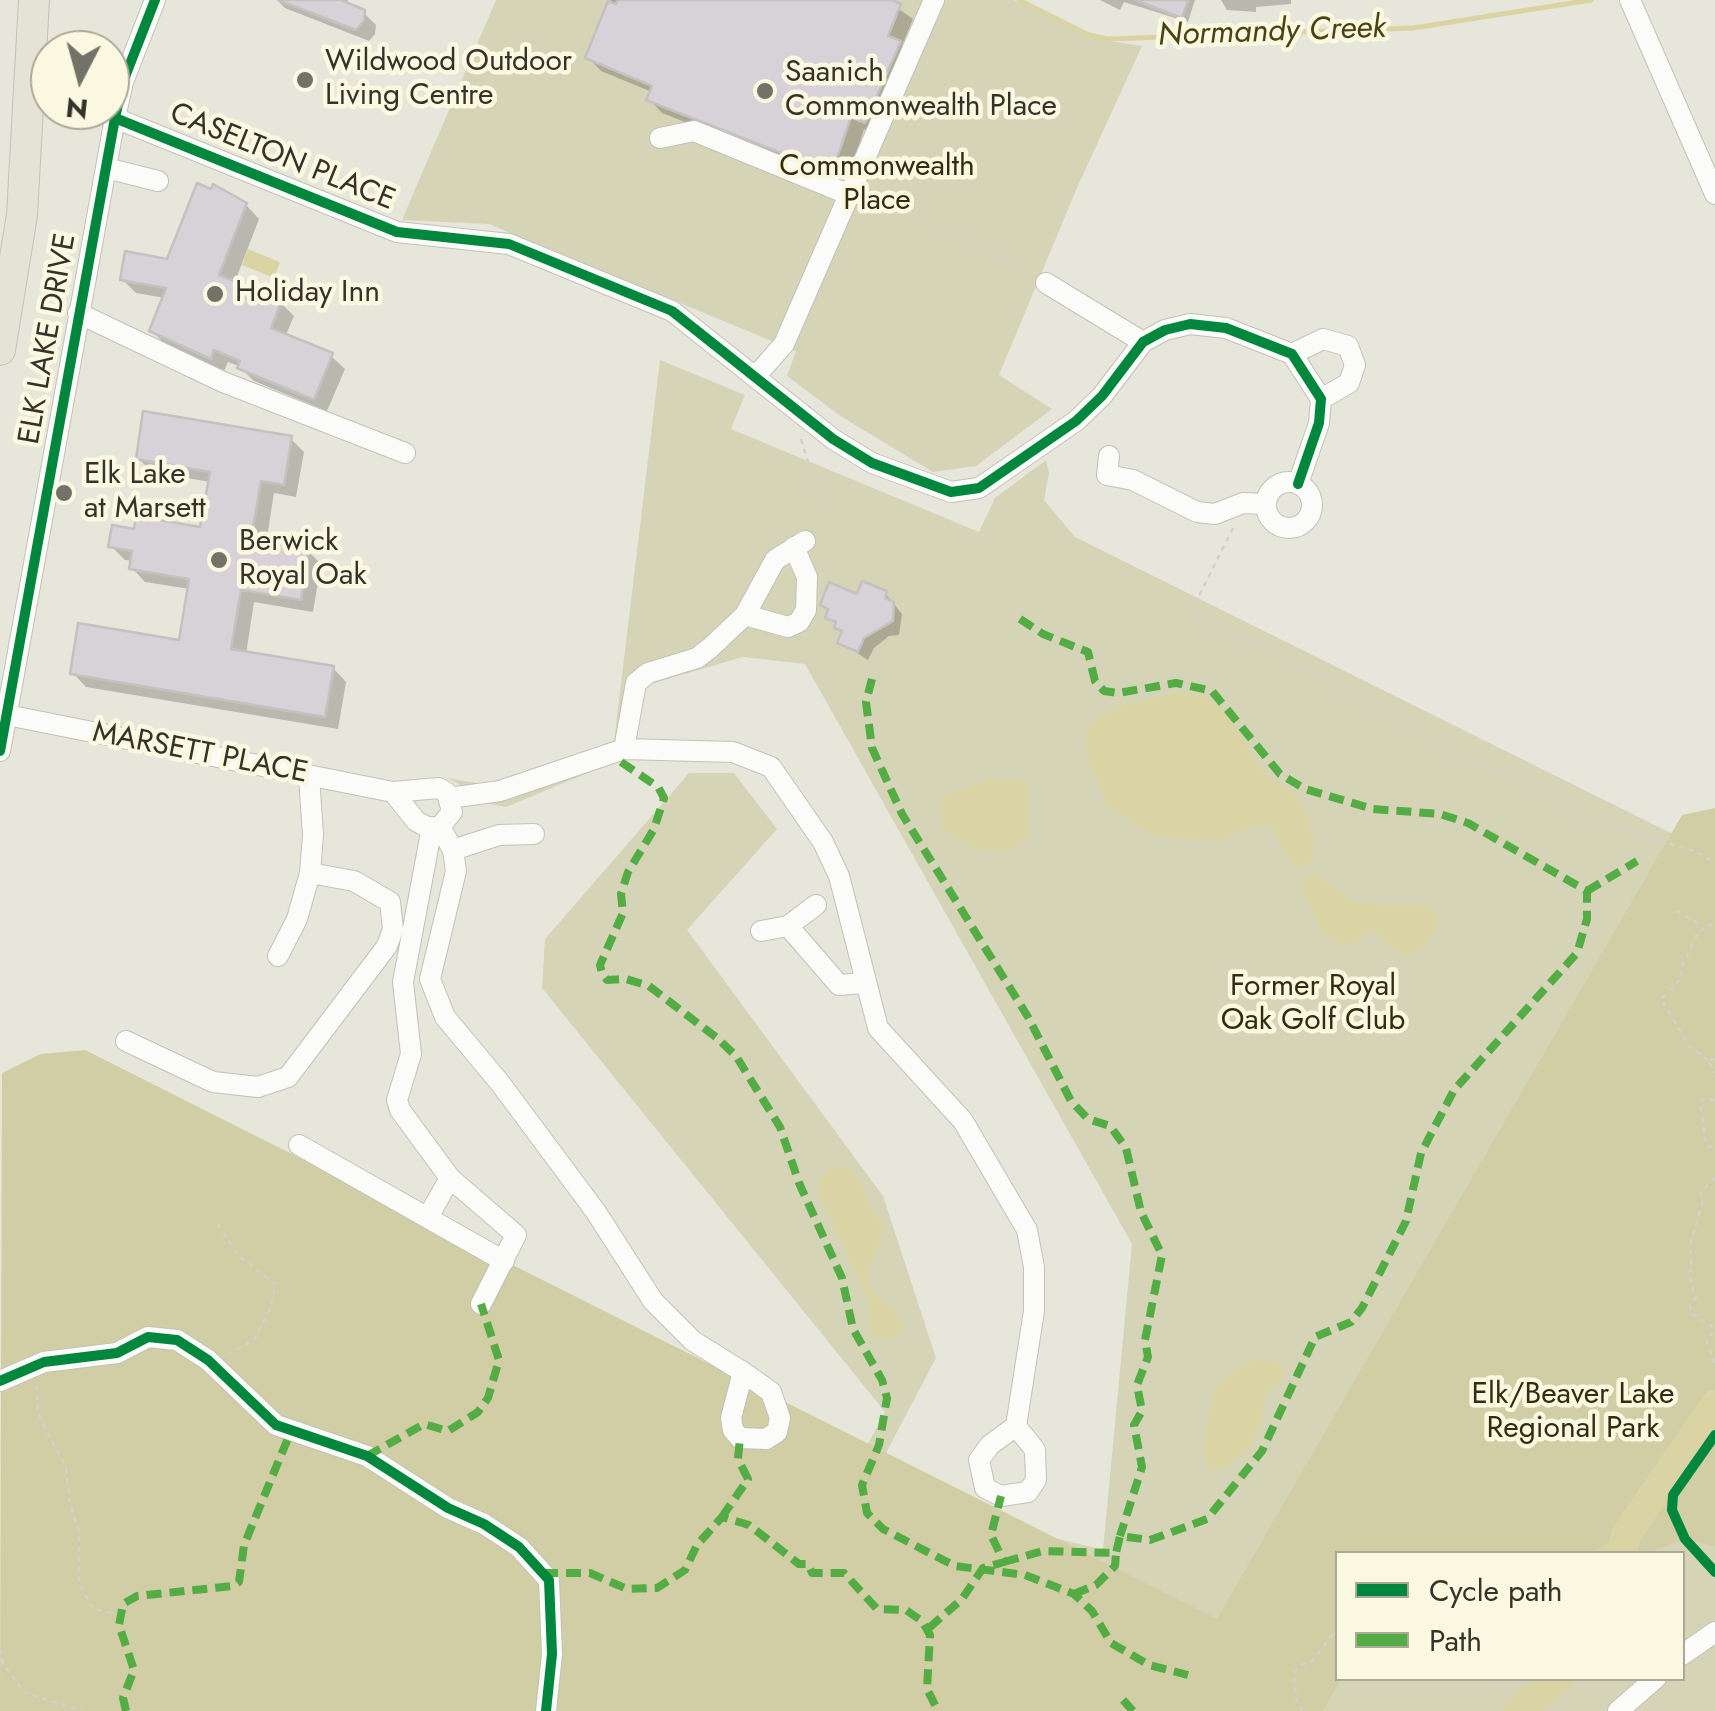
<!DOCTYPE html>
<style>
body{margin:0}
#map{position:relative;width:1715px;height:1711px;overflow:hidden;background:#e7e6da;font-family:Jost,sans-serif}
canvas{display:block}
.legend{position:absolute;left:1335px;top:1551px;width:350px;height:130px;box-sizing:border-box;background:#faf8e1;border:2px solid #aaa998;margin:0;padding:12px 18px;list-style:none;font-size:30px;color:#33332a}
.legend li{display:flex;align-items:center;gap:20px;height:50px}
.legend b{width:50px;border:2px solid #aaa998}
.north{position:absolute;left:30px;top:30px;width:100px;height:100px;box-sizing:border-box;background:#faf8e1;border:2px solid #aaa998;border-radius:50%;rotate:186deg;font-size:28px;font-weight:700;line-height:40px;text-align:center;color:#33332a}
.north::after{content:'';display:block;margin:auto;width:35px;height:45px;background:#727268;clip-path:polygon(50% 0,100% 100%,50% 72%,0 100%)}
</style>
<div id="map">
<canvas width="1715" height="1711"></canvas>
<ul class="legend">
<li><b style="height:12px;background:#00873e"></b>Cycle path</li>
<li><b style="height:12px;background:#54ac44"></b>Path</li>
</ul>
<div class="north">N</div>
</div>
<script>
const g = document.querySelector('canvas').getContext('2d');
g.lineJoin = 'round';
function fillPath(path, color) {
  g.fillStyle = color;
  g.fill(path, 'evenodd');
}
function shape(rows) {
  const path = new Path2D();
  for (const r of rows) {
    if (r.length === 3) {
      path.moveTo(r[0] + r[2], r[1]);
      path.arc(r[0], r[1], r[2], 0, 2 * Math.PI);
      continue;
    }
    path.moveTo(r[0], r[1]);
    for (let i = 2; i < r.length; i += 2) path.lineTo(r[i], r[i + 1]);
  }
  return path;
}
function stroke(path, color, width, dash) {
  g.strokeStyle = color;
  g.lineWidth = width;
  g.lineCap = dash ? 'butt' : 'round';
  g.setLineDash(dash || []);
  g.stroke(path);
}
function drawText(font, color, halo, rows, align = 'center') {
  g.font = font + ' Jost,sans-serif';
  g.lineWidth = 9;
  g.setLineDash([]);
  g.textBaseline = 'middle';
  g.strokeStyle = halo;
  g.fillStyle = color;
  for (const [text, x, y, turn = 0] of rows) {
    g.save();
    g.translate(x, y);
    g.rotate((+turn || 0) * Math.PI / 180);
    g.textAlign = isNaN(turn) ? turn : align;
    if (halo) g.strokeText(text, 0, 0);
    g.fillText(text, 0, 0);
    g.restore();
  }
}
const green = shape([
 [496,0,1014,0,1097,39,1142,46,1076,190,999,375,1052,409,976,466,933,472,842,417,787,376,796,351,489,224,402,220],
 [660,360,745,395,731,429,979,532,995,498,1046,460,1049,473,1044,500,1075,537,1715,855,1715,1711,0,1711,832,1511,885,1412,542,988,545,939,689,773,734,773,777,829,687,930,883,1196,936,1358,859,1504,990,1522,1103,1550,1132,1244,805,664,743,657,640,687,631,755,506,807,469,800,459,784,447,778,505,788,614,742],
 [1338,1554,1682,1554,1682,1678,1338,1678]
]);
const forest = shape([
 [1715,808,1715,1546,1685,1539,1645,1554,1338,1554,1341,1679,1323,1711,0,1711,2,1073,41,1054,85,1050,1217,1619,1682,815]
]);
const water = shape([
 [248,249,280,262,274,278,242,265],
 [1179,692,1204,696,1221,707,1263,771,1295,796,1307,816,1315,847,1310,864,1302,867,1286,858,1272,826,1253,825,1219,841,1153,836,1108,807,1085,751,1089,725,1115,707],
 [991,779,1019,780,1029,791,1029,838,1010,851,976,850,943,829,940,809,944,796],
 [1315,873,1350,900,1376,905,1426,905,1437,914,1437,929,1420,949,1406,956,1392,949,1373,929,1353,944,1336,943,1321,931,1303,890,1303,878],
 [834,1167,850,1169,857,1176,873,1211,885,1225,867,1275,874,1294,904,1320,901,1332,892,1338,876,1339,870,1334,869,1302,818,1193,819,1178],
 [1258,1358,1280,1364,1284,1379,1266,1393,1260,1427,1249,1448,1223,1469,1207,1468,1203,1447,1215,1388,1234,1369]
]);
const shadow = shape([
 [277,0,348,0,346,5,363,12,376,25,375,34,369,41,285,8],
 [611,0,886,0,913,19,902,45,913,56,879,135,864,129,846,185,662,113,649,99,652,92,601,71,588,57],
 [1100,0,1195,0,1188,22,1124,2,1120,10],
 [1221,0,1291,0,1291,4,1256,7,1256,12,1227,10],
 [246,205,259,219,234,284,280,302,294,316,285,337,331,356,345,369,327,411,254,381,239,366,228,362,224,371,165,344,152,331,165,298,136,293,122,279,169,262],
 [290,438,304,452,296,497,274,493,266,544,308,551,321,564,313,612,254,602,246,654,333,668,346,682,338,729,86,687,73,673,181,643,190,589,145,582,132,568,133,561,125,560,111,546,136,531,202,530,210,482,152,472,138,458],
 [885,593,902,614,899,635,889,636,874,648,868,660,840,642,844,634,823,604]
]);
const stream = shape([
 [1019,0,1089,35,1108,39,1413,28,1591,0],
 [1595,1554,1626,1535]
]);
const river = shape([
 [1621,1554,1626,1535,1715,1405],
 [1518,1711,1560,1678]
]);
const building = shape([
 [278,0,341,0,365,10,364,21,356,30,278,0],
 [618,0,892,0,901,4,888,36,901,41,865,123,851,117,832,173,646,100,652,86,585,58,608,1,616,4,618,0],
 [1135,0,1188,0,1182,18,1135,0],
 [197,183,211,189,213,184,247,203,219,275,282,300,271,328,333,353,314,400,237,368,240,361,214,350,211,359,149,331,166,288,120,280,125,251,167,259,197,183],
 [143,411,292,436,284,485,261,481,251,539,309,549,301,600,241,590,231,649,334,666,325,717,70,674,78,623,179,640,189,579,129,569,132,551,108,547,112,525,134,529,136,516,200,527,210,472,136,459,143,411],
 [862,581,887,591,885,598,894,602,893,621,864,638,858,652,837,643,842,631,834,628,836,622,825,618,828,609,820,605,829,582,857,594,862,581]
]);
const path = shape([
 [868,193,1031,274],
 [801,439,821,504],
 [1233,528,1198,598,1194,619,1270,651,1398,719,1448,754,1544,790,1573,816,1695,851,1715,863],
 [1676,911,1702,925],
 [1715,1059,1708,1060,1715,1073],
 [1708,1060,1689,1046,1661,999,1682,978,1681,969,1698,932,1715,922],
 [1715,1100,1703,1099,1701,1108,1706,1145,1715,1150],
 [1715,1178,1700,1193,1703,1201,1690,1246,1692,1269,1688,1273,1696,1297,1690,1305,1692,1314,1712,1326,1713,1333,1706,1339,1715,1363],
 [218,1224,238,1255,276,1285,269,1311,254,1340,230,1353],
 [37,1385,38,1414,66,1468,70,1505,79,1531,79,1584,93,1609,120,1615],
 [0,1649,3,1664,25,1693,82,1711],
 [1489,1678,1511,1685,1525,1678],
 [1302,1711,1296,1698,1294,1674,1298,1667,1313,1660,1338,1627]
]);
const minor = shape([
 [1630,0,1715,194],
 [115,118,397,232,509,244,672,311,833,439,872,463,951,492,979,488,1076,421,1102,396,1143,342,1165,330,1190,324,1226,328,1292,354,1321,399,1319,423,1298,484],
 [660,138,694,131,850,195],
 [106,168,158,181],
 [1046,283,1143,342],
 [78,313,223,382,405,453],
 [1292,354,1323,339,1348,346,1355,365,1349,383,1321,399],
 [755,377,784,344,934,0],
 [1109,456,1107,475,1133,480,1197,512,1215,514,1243,503,1266,504],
 [1289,505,23],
 [745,615,788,627,799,622,806,610,807,577,794,547],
 [7,715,393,792,439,788,447,793,452,812,439,828,427,827,416,821,393,792],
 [624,749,636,683,648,673,697,658,710,648,745,615,775,560,805,541],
 [0,751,115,118,123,82,155,0],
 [449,798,500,791,624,749,733,752,771,767,823,842,839,876,878,1028,963,1121,1027,1230,1034,1267,1034,1311,1016,1426,990,1445,979,1460,985,1488,1001,1496,1028,1492,1036,1480,1035,1450,1016,1426],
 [432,827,403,982,411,1054,397,1100,400,1110,450,1178,516,1235,481,1304],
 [440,827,453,850,456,871,430,979,445,1017,500,1083,596,1212,653,1301,693,1341,743,1372,771,1392,780,1418,777,1432,766,1439,740,1438,733,1430,731,1418,743,1372],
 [453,850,499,835,534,834],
 [788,926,816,905],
 [761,931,788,926,839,985,863,983],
 [278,956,297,919,310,873,313,835,309,776],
 [126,1041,213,1082,258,1087,288,1077,387,946,393,929,390,902,354,881,310,873],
 [299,1145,504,1261],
 [428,1217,450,1178],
 [0,1381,44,1362,117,1353,148,1337,177,1340,208,1360,276,1425,367,1456,448,1508,484,1524,519,1547,549,1580,552,1654,546,1711],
 [1682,1655,1715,1632],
 [1618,1711,1656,1678]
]);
const highway = shape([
 [0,350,22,215,34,0]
]);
const quiet = shape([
 [872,679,866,702,872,748,902,814,1028,1017,1071,1101,1088,1119,1110,1126,1126,1148,1141,1212,1162,1255,1145,1340,1148,1357,1137,1385,1142,1411,1134,1425,1142,1467,1120,1536],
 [621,762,658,787,664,798,654,829,628,872,621,894,623,913,600,965,602,973,607,980,626,979,649,986,717,1038,736,1056,780,1127,799,1183,842,1278,853,1329,882,1380,887,1398,879,1445,862,1485,867,1513,883,1529,955,1566,1025,1575,1074,1594,1092,1611,1111,1643,1149,1665,1188,1675],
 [1587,891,1637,861],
 [367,1456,424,1424,448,1431,478,1412,488,1398,499,1360,481,1304],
 [722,1517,748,1479,738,1459,740,1438],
 [1004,1562,1043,1551,1116,1553,1120,1536,1150,1540,1207,1519,1262,1451,1315,1337,1351,1322,1362,1308,1406,1221,1421,1153,1454,1090,1577,953,1587,919,1587,891,1468,823,1440,814,1373,809,1305,789,1280,774,1212,691,1176,683,1118,693,1104,691,1095,681,1088,652,1043,634,1014,615],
 [543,1573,590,1573,627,1589,657,1588,685,1570,697,1545,722,1517,749,1525,799,1564,808,1564,812,1573,844,1573,877,1609,906,1610,922,1621,930,1635,927,1689,938,1711],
 [1074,1594,1096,1585,1115,1566,1116,1553],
 [929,1628,962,1599,983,1568,1004,1562,991,1535,1001,1496],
 [1123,1700,1133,1711],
 [126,1711,123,1698,134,1670,119,1625,123,1604,137,1596,233,1586,239,1582,244,1545,291,1431]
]);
const cycleway = shape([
 [115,118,397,232,509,244,672,311,833,439,872,463,951,492,979,488,1076,421,1102,396,1143,342,1165,330,1190,324,1226,328,1292,354,1321,399,1319,423,1298,484],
 [0,751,115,118,123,82,155,0],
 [0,1381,44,1362,117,1353,148,1337,177,1340,208,1360,276,1425,367,1456,448,1508,484,1524,519,1547,549,1580,552,1654,546,1711],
 [1715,1435,1673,1495,1672,1510,1685,1539,1715,1572]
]);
const markers = [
 [305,80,10,"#727268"],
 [765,91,10,"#727268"],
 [215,294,10,"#727268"],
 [64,493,10,"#727268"],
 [219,560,10,"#727268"]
];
const poiNames = [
 ["Wildwood Outdoor",325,63],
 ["Living Centre",325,97],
 ["Saanich",785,74],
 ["Commonwealth Place",785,108],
 ["Holiday Inn",235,294],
 ["Elk Lake",84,476],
 ["at Marsett",84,510],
 ["Berwick",239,543],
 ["Royal Oak",239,577]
];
const streetNames = [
 ["CASELTON PLACE",282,158,22],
 ["ELK LAKE DRIVE",49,339,-80],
 ["MARSETT PLACE",200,754,11]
];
const parkNames = [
 ["Commonwealth",877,168],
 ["Place",877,202],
 ["Former Royal",1313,988],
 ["Oak Golf Club",1313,1022],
 ["Elk/Beaver Lake",1573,1396],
 ["Regional Park",1573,1430]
];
const waterNames = [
 ["Normandy Creek",1272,33,-2]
];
fillPath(green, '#d6d4b7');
fillPath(forest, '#d1cda4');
fillPath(water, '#dad4a4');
fillPath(shadow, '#0003');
stroke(stream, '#dad4a4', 5);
stroke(river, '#dad4a4', 30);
fillPath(building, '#d7d2d7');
stroke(building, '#c4c2c0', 2.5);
stroke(minor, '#c2c2b8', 22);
stroke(highway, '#c2c2bb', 32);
stroke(path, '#d2d2cd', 2.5, [5, 5]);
stroke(minor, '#fbfbf9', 20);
stroke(highway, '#e5e3d6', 30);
stroke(quiet, '#54ac44', 8, [15, 8]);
stroke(cycleway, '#00873e', 10);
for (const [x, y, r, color] of markers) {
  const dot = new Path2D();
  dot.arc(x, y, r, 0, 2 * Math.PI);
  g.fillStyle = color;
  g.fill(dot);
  stroke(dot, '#faf8e1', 4);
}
drawText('30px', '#33332a', '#faf8e1', poiNames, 'left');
drawText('30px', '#33332a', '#faf8e1', streetNames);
drawText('30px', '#312e10', '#faf8e1', parkNames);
drawText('italic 32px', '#484310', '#faf8e1', waterNames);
</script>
